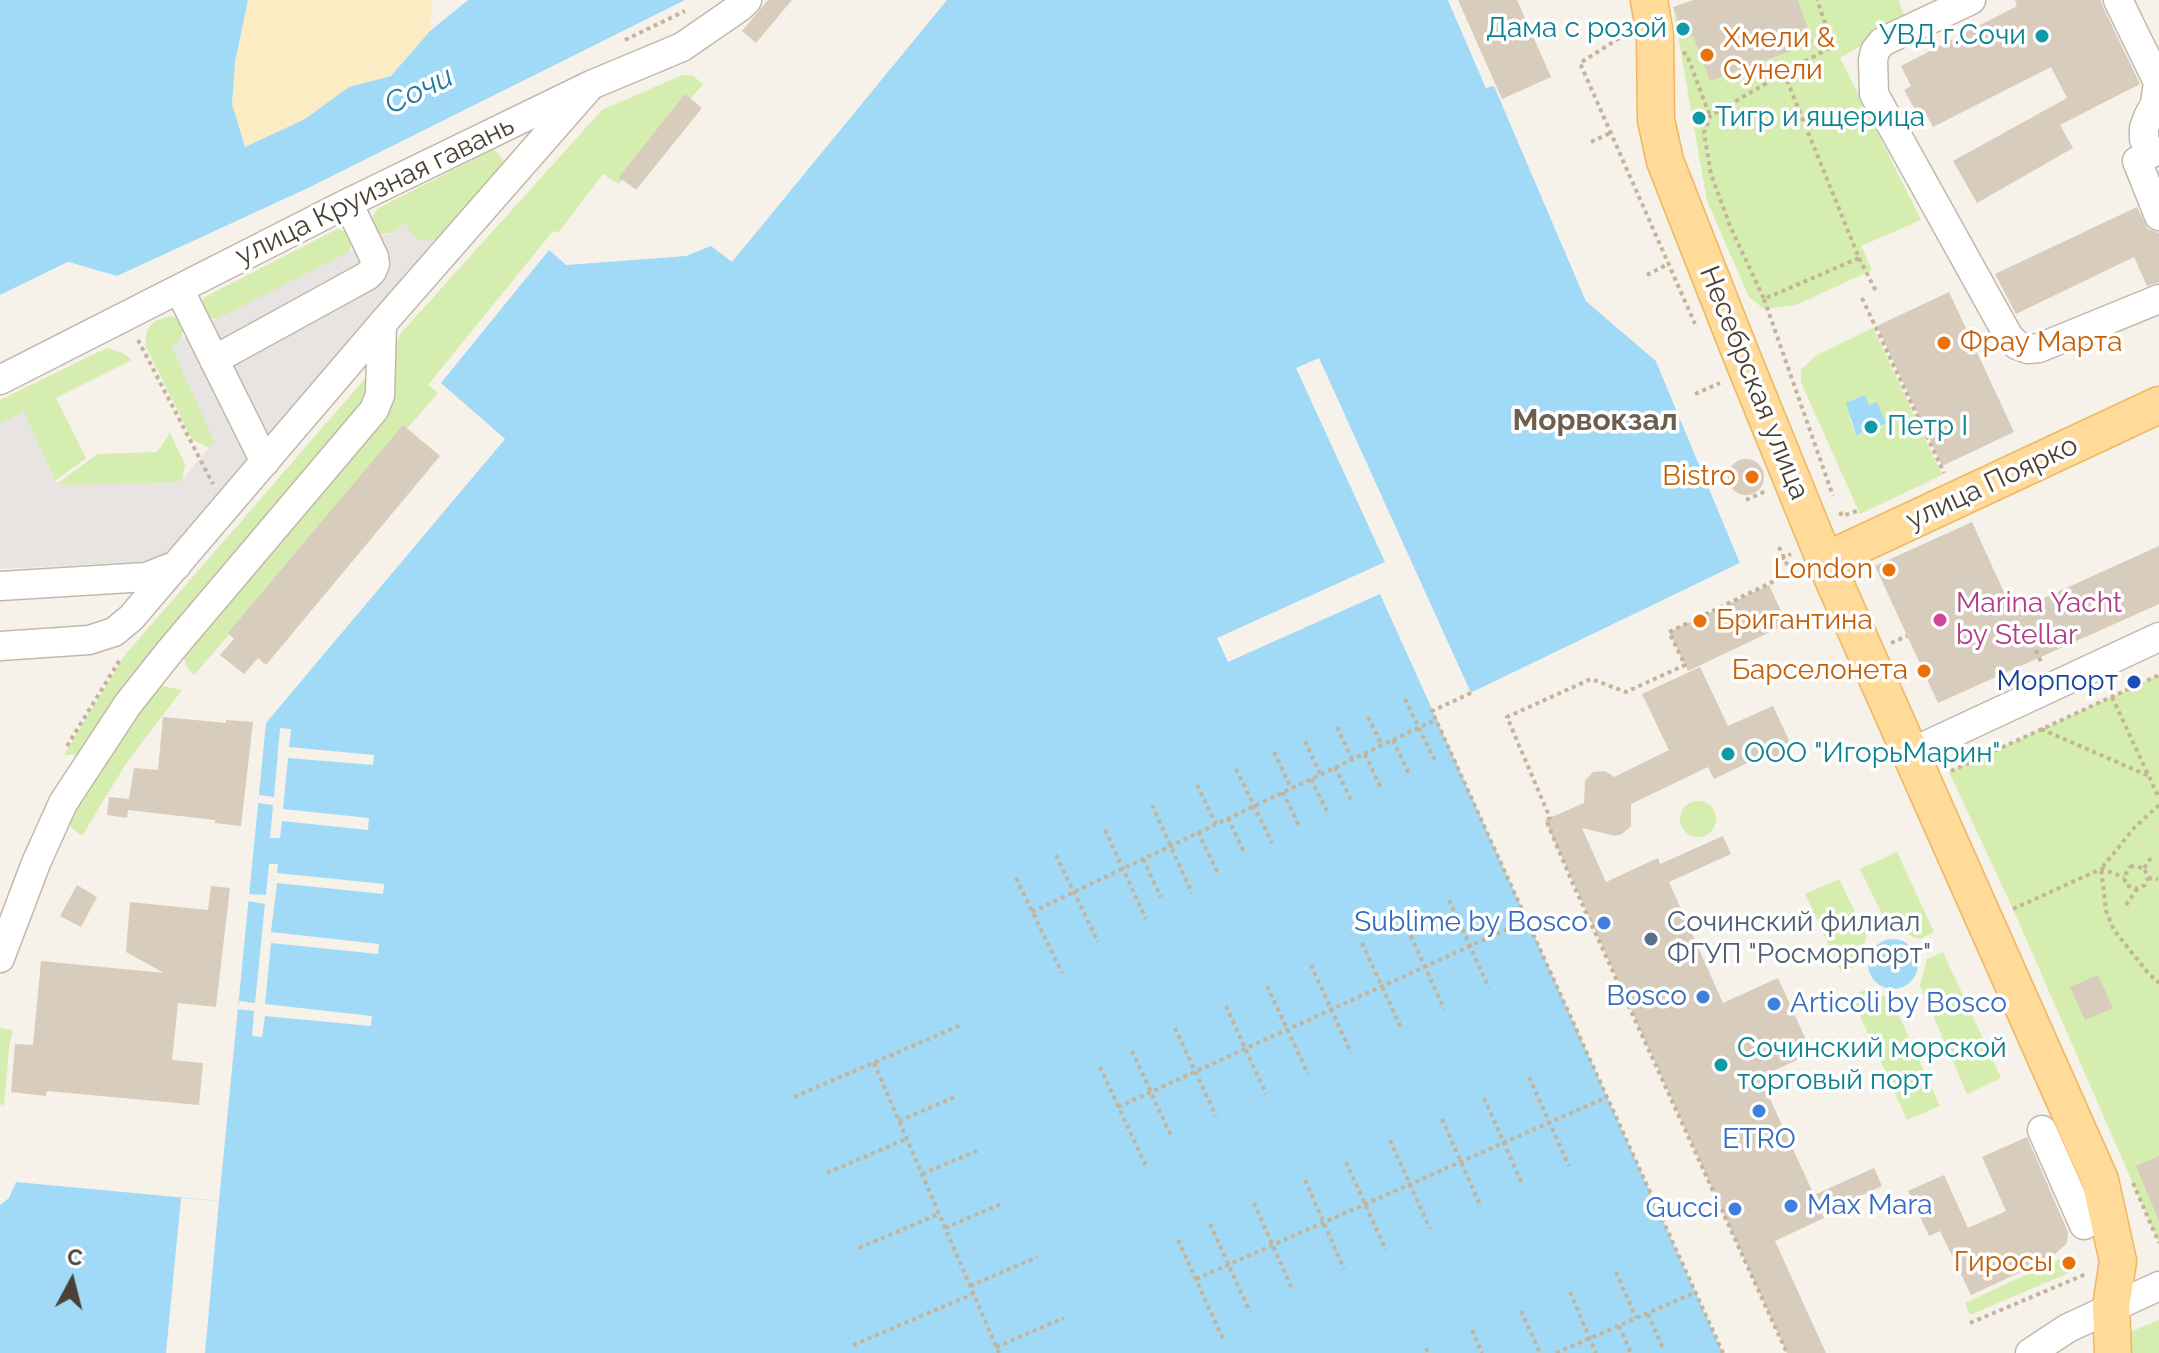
<!DOCTYPE html>
<meta charset="utf-8">
<style>
body{margin:0}
#map{position:relative;width:2159px;height:1353px;overflow:hidden;background:#f6f1e9;font-family:Raleway,sans-serif}
canvas{display:block}
.north{position:absolute;left:32px;top:1241px;width:80px;height:80px;-webkit-text-stroke:6px #fff;paint-order:stroke;rotate:7deg;font-size:22px;font-weight:700;line-height:32px;text-align:center;color:#4a4136}
.north::after{content:'';display:block;margin:auto;width:28px;height:36px;background:#4a4136;clip-path:polygon(50% 0,100% 100%,50% 72%,0 100%)}
</style>
<div id="map">
<canvas width="2159" height="1353"></canvas>
<div class="north">С</div>
</div>
<script>
const g = document.querySelector('canvas').getContext('2d');
g.lineJoin = 'round';
function fillPath(path, color) {
  g.fillStyle = color;
  g.fill(path, 'evenodd');
}
function shape(rows) {
  const path = new Path2D();
  for (const r of rows) {
    if (r.length === 3) {
      path.moveTo(r[0] + r[2], r[1]);
      path.arc(r[0], r[1], r[2], 0, 2 * Math.PI);
      continue;
    }
    path.moveTo(r[0], r[1]);
    for (let i = 2; i < r.length; i += 2) path.lineTo(r[i], r[i + 1]);
  }
  return path;
}
function stroke(path, color, width, dash) {
  g.strokeStyle = color;
  g.lineWidth = width;
  g.lineCap = dash ? 'butt' : 'round';
  g.setLineDash(dash || []);
  g.stroke(path);
}
function drawText(font, color, halo, rows, align = 'center') {
  g.font = font + ' Raleway,sans-serif';
  g.lineWidth = 7;
  g.setLineDash([]);
  g.textBaseline = 'middle';
  g.strokeStyle = halo;
  g.fillStyle = color;
  for (const [text, x, y, turn = 0] of rows) {
    g.save();
    g.translate(x, y);
    g.rotate((+turn || 0) * Math.PI / 180);
    g.textAlign = isNaN(turn) ? turn : align;
    if (halo) g.strokeText(text, 0, 0);
    g.fillText(text, 0, 0);
    g.restore();
  }
}
const green = shape([
 [1798,0,1898,0,1906,19,1840,58,1921,220,1861,246,1872,270,1796,305,1764,309,1749,297,1707,201,1673,7,1685,37,1693,36,1710,81,1813,43],
 [682,75,692,75,703,84,619,184,603,174,558,233,553,231,428,385,438,393,194,675,188,669,184,659,186,650,390,405,396,345,401,333,602,110],
 [494,149,506,164,444,235,436,240,429,242,419,240,410,232,378,234,371,220,377,209],
 [337,229,348,232,353,242,348,253,217,319,206,317,201,304,205,297],
 [170,316,176,318,184,327,181,339,172,347,213,438,214,443,209,448,192,439,145,345,147,331,151,325,157,320],
 [1873,328,1942,475,1860,514,1801,382,1801,370,1815,356],
 [1865,395,1869,405,1877,402,1885,423,1856,435,1849,418,1852,417,1847,403],
 [107,348,123,353,132,360,56,398,86,458,55,481,24,412,0,424,0,400],
 [369,374,366,399,81,754,64,755,125,655],
 [170,433,185,464,183,477,180,482,67,486,58,483,98,454,157,452],
 [2159,675,2159,1243,2013,909,1949,772],
 [162,686,182,690,127,762,82,836,71,827,69,821,72,812,154,689],
 [1698,819,18],
 [1897,852,1934,932,1920,939,1889,928,1860,869],
 [1839,879,1867,936,1856,966,1841,972,1805,894],
 [1943,952,2001,1078,1967,1094,1920,985,1927,959],
 [1865,990,1891,998,1940,1106,1907,1120,1851,996],
 [0,1028,13,1030,9,1048,4,1106,0,1104],
 [2065,1257,2071,1272,1970,1315,1965,1303],
 [2159,1320,2159,1353,2127,1353,2125,1334]
]);
const sand = shape([
 [248,0,433,0,430,31,391,76,349,87,305,119,245,148,232,104,235,62]
]);
const parking = shape([
 [406,222,410,232,419,240,436,241,444,236,257,447,168,553,138,562,0,569,0,424,24,411,55,481,63,485,180,482,214,442,213,438,172,347,181,339,217,319,383,235,389,234]
]);
const water = shape([
 [0,0,248,0,235,62,232,104,245,147,305,119,349,87,391,76,430,31,468,0,685,0,310,187,117,276,68,262,0,295],
 [947,0,1448,0,1486,88,1494,85,1586,301,1656,361,1740,563,1433,711,1723,1353,0,1353,0,1205,9,1198,16,1182,219,1201,266,723,505,439,441,383,549,250,566,265,686,256,711,246,732,262],
 [1865,395,1869,405,1877,402,1886,423,1856,435,1846,403],
 [1893,964,25]
]);
const pier = shape([
 [1448,0,1453,0,1489,83,1494,81,1497,84,1589,299,1659,359,1744,562,1742,567,1438,713,1727,1353,1723,1353,1380,594,1228,662,1217,638,1385,562,1296,368,1319,358,1471,693,1740,563,1656,361,1586,301,1494,86,1486,88],
 [68,262,117,276,111,279,68,267,0,299,0,295],
 [280,728,291,729,289,747,374,755,373,765,288,758,283,809,369,818,368,830,282,821,280,838,270,838,273,805,258,803,259,795,274,797],
 [269,864,278,864,277,873,384,884,383,894,277,883,271,932,379,944,378,954,271,943,265,1004,372,1016,371,1026,265,1016,262,1037,252,1036,254,1011,238,1009,239,1001,255,1003,265,904,248,901,249,894,266,895],
 [181,1198,219,1201,205,1353,166,1353]
]);
const building = shape([
 [768,0,792,0,756,43,742,31],
 [1458,0,1517,0,1551,77,1502,99],
 [1693,0,1798,0,1813,43,1710,81,1693,36,1685,38,1673,7],
 [2015,0,2101,0,2103,7,2140,84,2060,125,2073,148,1977,203,1953,161,2067,98,2051,67,1933,127,1924,110,1917,113,1904,90,1911,86,1901,66,2017,6],
 [685,94,702,108,636,190,619,177],
 [2137,207,2148,229,2159,233,2159,282,2147,286,2134,257,2016,314,1995,274],
 [1949,292,2014,432,1942,466,1877,326],
 [403,425,440,456,266,665,258,658,244,674,220,655,234,639,228,633],
 [1746,477,18],
 [1972,522,2013,612,2159,546,2159,604,1938,703,1875,566],
 [1769,585,1787,624,1688,671,1669,632],
 [1700,667,1728,726,1773,706,1793,749,1766,761,1764,755,1714,779,1708,767,1631,804,1631,826,1622,834,1615,836,1582,828,1606,882,1658,858,1660,864,1723,836,1731,854,1669,882,1723,1003,1778,978,1812,1053,1760,1077,1814,1195,1874,1168,1882,1186,1822,1213,1824,1218,1775,1241,1826,1353,1787,1353,1545,820,1584,803,1585,781,1593,772,1605,771,1614,777,1669,750,1642,694],
 [163,717,226,723,226,720,253,722,241,826,215,823,215,820,128,810,127,818,107,815,109,797,129,799,134,768,158,770],
 [77,885,97,897,81,927,60,916],
 [211,886,230,888,216,1007,178,1003,172,1060,203,1063,199,1105,47,1091,46,1096,11,1092,15,1044,33,1045,41,961,164,973,126,952,130,902,208,910],
 [2098,975,2113,1008,2085,1020,2070,987],
 [2027,1137,2068,1232,2067,1243,2051,1258,1971,1295,1940,1231,1929,1236,1908,1191,1944,1175,1968,1228,2006,1211,1982,1157],
 [2159,1156,2159,1221,2136,1166]
]);
const path = shape([
 [1626,34,1580,63,1695,324],
 [625,40,685,11],
 [1683,52,1687,55,1710,116],
 [1784,73,1859,258,1764,299,1730,226,1711,174,1704,133,1710,116,1784,73,1833,46,1817,0],
 [1591,142,1610,133],
 [1859,258,1876,291],
 [1647,275,1668,264],
 [1862,298,1944,473],
 [1764,299,1833,496],
 [138,340,213,484],
 [1695,394,1720,383],
 [1746,500,1766,491],
 [1840,512,1842,516,1860,510],
 [1779,547,1791,573,1669,632,1685,665,1626,692,1591,679,1507,717,1550,818,1546,820,1573,884,1787,1353],
 [1774,562,1791,554],
 [2032,631,2028,632,2041,662],
 [1891,643,1907,636],
 [1471,693,1432,711,1723,1353],
 [2112,697,2159,798],
 [1405,699,1436,763],
 [1368,717,1382,745],
 [1337,727,1352,759],
 [2041,729,2149,776],
 [1393,740,1409,774],
 [1305,741,1320,774],
 [67,746,121,658],
 [1274,752,1291,788],
 [1365,754,1381,788],
 [1335,767,1352,802],
 [1236,769,1272,843],
 [1951,771,2159,675],
 [1311,779,1329,815],
 [1197,785,1216,824],
 [1283,792,1300,828],
 [1152,805,1192,893],
 [2159,805,2134,828,2101,869,2106,911,2114,930,2148,973,2159,983],
 [1228,818,1245,854],
 [1105,830,1146,919],
 [1198,832,1218,873],
 [1056,855,1098,942],
 [1143,859,1161,897],
 [2130,866,2144,868,2148,878,2145,885,2137,889,2126,885,2124,877,2130,866],
 [2144,868,2153,855],
 [1016,878,1062,973],
 [2148,878,2158,879],
 [1449,900,1489,988],
 [2126,905,2137,889],
 [2013,909,2101,869,2124,877],
 [1032,912,1437,719],
 [1404,921,1444,1009],
 [1362,943,1402,1030],
 [1311,965,1351,1053],
 [1267,986,1308,1074],
 [1226,1006,1266,1094],
 [1175,1028,1216,1116],
 [1132,1051,1172,1138],
 [874,1063,999,1353],
 [1100,1067,1146,1166],
 [1529,1077,1569,1166],
 [794,1097,961,1025],
 [1484,1098,1523,1186],
 [1118,1107,1527,920],
 [1442,1119,1481,1207],
 [899,1121,957,1096],
 [1390,1140,1430,1229],
 [1346,1162,1386,1250],
 [827,1173,906,1139],
 [922,1174,979,1150],
 [1305,1180,1344,1269],
 [2133,1183,2159,1243],
 [1254,1203,1293,1291],
 [1210,1224,1250,1312],
 [945,1228,1003,1203],
 [1178,1240,1223,1339],
 [859,1248,939,1214],
 [1616,1272,1636,1318],
 [1196,1279,1607,1097],
 [970,1286,1037,1257],
 [1570,1292,1596,1353],
 [1521,1311,1540,1353],
 [1648,1314,1663,1349],
 [1970,1323,2086,1274],
 [1619,1326,1631,1353],
 [1472,1330,1482,1353],
 [853,1345,973,1294],
 [996,1347,1064,1318],
 [1426,1348,1428,1353],
 [1556,1353,1696,1292]
]);
const minor = shape([
 [1971,0,1882,42,1875,51,1873,60,1874,94,2009,337,2017,345,2028,349,2039,348,2159,299],
 [2118,0,2158,82,2155,104,2148,117,2144,128,2144,139,2150,154],
 [2137,161,2159,216],
 [179,289,265,462],
 [214,360,367,276,372,271,375,264,374,257,348,203],
 [0,380,348,203,591,85,682,47,740,7,747,0],
 [0,586,146,577,177,565],
 [0,646,89,640,114,632,131,618,382,324,591,85],
 [1910,753,2159,637],
 [0,958,36,863,63,803,128,704,170,651,374,410,380,395,382,324],
 [2042,1130,2084,1225],
 [2030,1353,2068,1328,2159,1286]
]);
const major = shape([
 [1649,0,1655,35,1656,120,1665,161,1740,352,1825,561,2100,1180,2118,1261,2111,1307,2113,1353],
 [1825,561,2159,405]
]);
const markers = [
 [1683,29,8,"#0f9aa8"],
 [2042,36,8,"#0f9aa8"],
 [1707,55,8,"#e8710a"],
 [1699,118,8,"#0f9aa8"],
 [1944,343,8,"#e8710a"],
 [1871,427,8,"#0f9aa8"],
 [1752,477,8,"#e8710a"],
 [1889,570,8,"#e8710a"],
 [1940,620,8,"#d1479c"],
 [1700,621,8,"#e8710a"],
 [1924,671,8,"#e8710a"],
 [2134,682,8,"#1a4fb4"],
 [1728,754,8,"#0f9aa8"],
 [1604,923,8,"#3f7fe0"],
 [1651,939,8,"#5c6f8a"],
 [1703,997,8,"#3f7fe0"],
 [1774,1004,8,"#3f7fe0"],
 [1721,1065,8,"#0f9aa8"],
 [1759,1111,8,"#3f7fe0"],
 [1791,1206,8,"#3f7fe0"],
 [1735,1209,8,"#3f7fe0"],
 [2069,1263,8,"#e8710a"]
];
const cultureNames = [
 ["Дама с розой",1667,29,"right"],
 ["УВД г.Сочи",2026,36,"right"],
 ["Тигр и ящерица",1715,118],
 ["Петр I",1887,427],
 ["ООО \"ИгорьМарин\"",1744,754],
 ["Сочинский морской",1737,1049],
 ["торговый порт",1737,1081]
];
const foodNames = [
 ["Хмели &",1723,39,"left"],
 ["Сунели",1723,71,"left"],
 ["Фрау Марта",1960,343,"left"],
 ["Bistro",1736,477],
 ["London",1873,570],
 ["Бригантина",1716,621,"left"],
 ["Барселонета",1908,671],
 ["Гиросы",2053,1263]
];
const streetNames = [
 ["улица Круизная гавань",375,191,-26],
 ["Несебрская улица",1754,383,68],
 ["улица Поярко",1992,483,-25]
];
const hotelNames = [
 ["Marina Yacht",1956,604],
 ["by Stellar",1956,636]
];
const transitNames = [
 ["Морпорт",2118,682]
];
const shopNames = [
 ["Sublime by Bosco",1588,923],
 ["Bosco",1687,997],
 ["Articoli by Bosco",1790,1004,"left"],
 ["ETRO",1759,1140,"center"],
 ["Max Mara",1807,1206,"left"],
 ["Gucci",1719,1209]
];
const serviceNames = [
 ["Сочинский филиал",1667,923],
 ["ФГУП \"Росморпорт\"",1667,955]
];
const waterNames = [
 ["Сочи",419,91,-26]
];
const neighbourhoodNames = [
 ["Морвокзал",1595,421]
];
fillPath(green, '#d5edaf');
fillPath(sand, '#fcecc3');
fillPath(parking, '#e7e4e1');
fillPath(water, '#a1daf6');
fillPath(pier, '#f6f1e9');
fillPath(building, '#d8ccbd');
stroke(minor, '#c2b8aa', 31);
stroke(major, '#edb85f', 39);
stroke(path, '#c5b39a', 4, [4, 4]);
stroke(minor, '#fff', 28);
stroke(major, '#ffda98', 36);
for (const [x, y, r, color] of markers) {
  const dot = new Path2D();
  dot.arc(x, y, r, 0, 2 * Math.PI);
  g.fillStyle = color;
  g.fill(dot);
  stroke(dot, '#fff', 3);
}
drawText('28px', '#0d838f', '#fff', cultureNames, 'left');
drawText('28px', '#c56008', '#fff', foodNames, 'right');
drawText('28px', '#4a4136', '#fff', streetNames);
drawText('28px', '#b23c85', '#fff', hotelNames, 'left');
drawText('28px', '#164399', '#fff', transitNames, 'right');
drawText('28px', '#366cbe', '#fff', shopNames, 'right');
drawText('28px', '#4e5e75', '#fff', serviceNames, 'left');
drawText('italic 30px', '#2378a5', '#fff', waterNames);
drawText('bold 30px', '#6e5e4d', '#fff', neighbourhoodNames);
</script>
